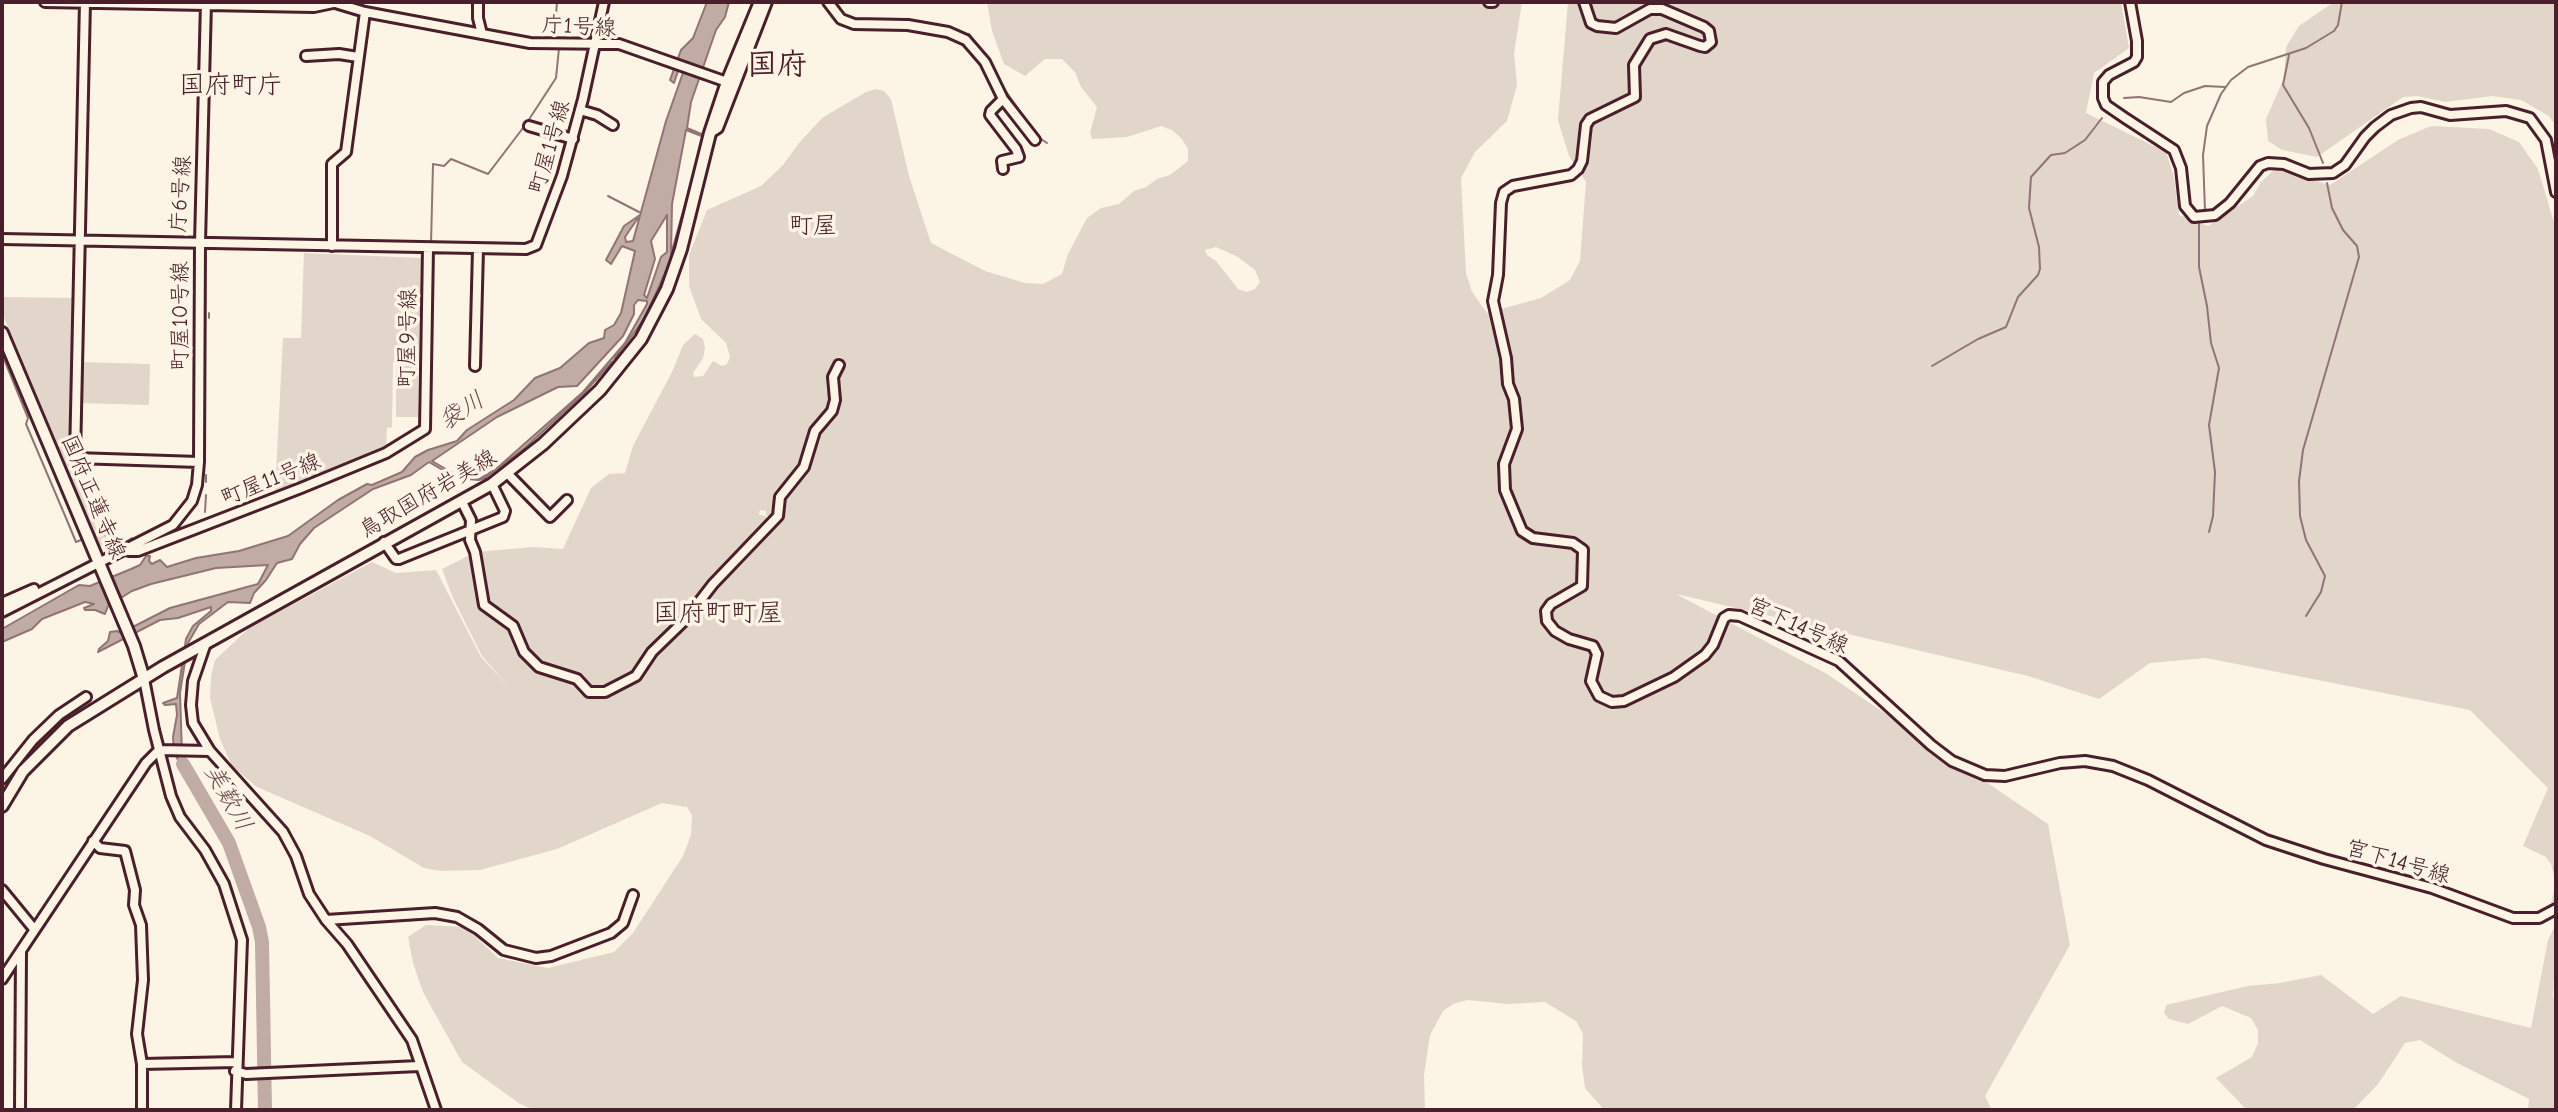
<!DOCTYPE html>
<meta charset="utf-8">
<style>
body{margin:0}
#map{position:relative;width:2558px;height:1112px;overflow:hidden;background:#fcf5e5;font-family:"Comic Neue",sans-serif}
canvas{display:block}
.frame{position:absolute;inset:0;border:4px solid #4a1f2b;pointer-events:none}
</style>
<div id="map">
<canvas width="2558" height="1112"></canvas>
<div class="frame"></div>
</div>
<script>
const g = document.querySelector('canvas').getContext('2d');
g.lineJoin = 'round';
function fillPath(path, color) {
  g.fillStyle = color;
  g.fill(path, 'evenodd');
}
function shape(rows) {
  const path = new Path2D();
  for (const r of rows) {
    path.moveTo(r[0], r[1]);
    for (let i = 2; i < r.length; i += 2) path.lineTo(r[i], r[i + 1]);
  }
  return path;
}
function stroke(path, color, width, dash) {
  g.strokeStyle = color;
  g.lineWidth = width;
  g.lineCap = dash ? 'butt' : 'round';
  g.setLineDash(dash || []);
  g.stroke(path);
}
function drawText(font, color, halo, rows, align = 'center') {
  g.font = font + ' "Comic Neue","Klee One",sans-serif';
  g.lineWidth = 7;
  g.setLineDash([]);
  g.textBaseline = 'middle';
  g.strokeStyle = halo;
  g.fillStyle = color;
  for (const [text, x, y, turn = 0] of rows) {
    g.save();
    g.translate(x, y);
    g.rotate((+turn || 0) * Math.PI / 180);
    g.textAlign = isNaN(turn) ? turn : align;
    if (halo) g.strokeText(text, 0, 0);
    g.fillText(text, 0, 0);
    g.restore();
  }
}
const green = shape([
 [987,2,1522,2,1514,54,1517,85,1507,121,1475,152,1461,178,1466,273,1472,292,1487,313,1541,298,1570,280,1580,261,1586,182,1569,156,1558,120,1568,2,2121,2,2129,48,2094,73,2086,113,2166,152,2174,177,2179,215,2208,226,2253,196,2261,182,2275,169,2330,185,2398,140,2431,126,2489,129,2519,142,2538,169,2556,229,2556,903,2551,903,2556,883,2551,864,2546,857,2523,846,2548,788,2470,710,2206,658,2150,663,2099,699,2028,676,1676,594,1827,674,2048,824,2070,945,1985,1096,1992,1110,1604,1110,1585,1088,1582,1065,1583,1034,1576,1021,1545,1002,1508,1004,1467,1000,1453,1004,1443,1011,1430,1035,1424,1075,1425,1110,535,1110,520,1104,462,1062,423,992,413,963,408,937,426,925,465,927,498,958,548,968,614,952,633,933,683,856,691,835,692,815,687,807,662,803,557,849,480,870,440,871,424,868,370,836,257,787,232,766,220,739,210,698,211,676,215,660,249,628,372,562,396,573,436,570,481,657,508,686,482,656,453,598,442,569,472,554,481,606,509,625,520,650,537,669,575,680,593,694,604,694,635,679,653,652,686,622,714,584,779,517,781,498,806,467,816,431,824,422,828,426,833,421,830,417,837,398,835,378,843,358,838,357,836,362,839,364,833,373,834,398,829,414,813,431,799,473,779,495,777,515,774,518,766,515,766,511,760,510,759,515,766,516,766,520,770,522,712,583,683,620,650,651,631,677,605,690,593,691,576,677,540,666,526,652,514,625,485,603,477,552,532,547,563,549,591,488,609,474,625,473,633,446,673,370,683,345,695,334,703,339,705,348,703,358,693,373,694,377,703,376,713,361,722,366,727,364,730,357,726,343,701,319,689,286,689,255,707,210,761,186,783,165,799,143,822,118,866,92,876,89,884,91,891,99,909,176,931,243,985,271,1025,283,1043,284,1062,274,1068,254,1087,218,1101,208,1119,204,1134,191,1146,187,1157,179,1170,175,1188,161,1188,149,1181,138,1172,130,1161,126,1127,137,1092,139,1090,133,1097,107,1081,87,1075,72,1062,59,1045,59,1025,76,1004,64,992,31],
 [1216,247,1238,257,1255,270,1260,282,1255,289,1247,292,1238,289,1216,261,1207,255,1205,250],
 [2334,2,2556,2,2556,127,2549,116,2521,100,2492,96,2445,102,2418,96,2403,97,2317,157,2282,150,2268,141,2266,119,2284,78,2286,47,2299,26],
 [304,253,421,258,419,362,393,362,392,427,387,428,386,445,275,492,283,338,301,338],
 [2,297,77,298,73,464,98,533,123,546,116,549,103,548,99,544,2,313],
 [79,362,150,364,149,405,79,403],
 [396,366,418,366,418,417,396,417],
 [2556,924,2553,996,2556,1009,2556,1110,2528,1110,2529,1099,2457,1063,2420,1040,2405,1043,2378,1084,2353,1110,2247,1110,2216,1078,2252,1057,2258,1043,2258,1030,2251,1018,2222,1006,2188,1024,2169,1019,2164,1013,2166,1005,2248,986,2280,983,2321,975,2373,1014,2401,996,2531,1028,2548,940]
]);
const water = shape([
 [707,2,729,2,725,17,716,30,691,102,687,128,706,136,690,186,674,253,645,318,615,358,618,360,615,363,612,362,585,392,525,448,485,478,479,480,456,478,429,462,411,475,373,489,314,528,300,544,292,559,277,563,266,580,254,593,250,603,228,602,199,624,188,643,180,693,182,754,193,778,189,781,174,752,173,737,177,715,176,704,165,705,163,703,177,698,186,639,193,626,211,611,211,607,178,618,160,620,98,652,99,649,108,641,110,632,117,631,121,633,170,608,258,584,268,565,216,568,151,584,132,591,108,606,105,614,95,610,85,610,84,608,94,604,85,602,42,619,32,629,2,642,2,629,79,585,90,586,131,569,140,565,146,556,150,556,149,561,152,564,160,560,167,567,196,558,239,551,288,536,338,500,367,484,372,485,402,472,415,457,428,450,457,441,467,430,514,400,535,378,560,368,589,343,604,338,605,330,614,325,621,313,635,251,622,246,611,264,606,260,624,226,640,215,625,237,626,242,633,241,666,121,684,70,679,68,674,83,670,80,681,50,693,38,707,2],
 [686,130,704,137,671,254,672,204,686,130],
 [667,215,667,252,661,257,647,298,644,295,655,259,651,241,667,215],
 [638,300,647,301,647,304,625,343,583,392,496,469,479,479,471,478,456,475,432,461,497,417,558,387,577,386,623,336,634,314,634,305,638,300]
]);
const stream = shape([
 [969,34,985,56],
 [554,40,557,2],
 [2289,55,2283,85,2309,128,2323,163],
 [1000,83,1038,137,1047,143],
 [2124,98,2139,97,2171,102,2184,93,2205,86,2225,87],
 [608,196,639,212],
 [2205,211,2203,155,2207,126,2221,94,2231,80,2248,67,2306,48,2334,31,2338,25,2342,2],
 [2199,224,2199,267,2207,306,2211,343,2219,368,2209,425,2215,472,2213,516,2209,532],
 [431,244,433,164,444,166,451,159,488,174,526,124,556,78,559,48],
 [209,318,209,313],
 [2,354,28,418,26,424,66,518,76,542,81,540],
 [1932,366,1978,339,2006,327,2018,297,2038,275,2040,269,2039,247,2029,208,2031,177,2051,155,2065,153,2085,140,2102,118],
 [429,406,430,386],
 [206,482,206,475],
 [205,512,206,495],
 [95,534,99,532,122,544,132,538],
 [2306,616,2321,592,2325,576,2306,540,2300,516,2299,481,2303,450,2359,257,2357,246,2343,230,2332,208,2327,183]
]);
const river = shape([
 [183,764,229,843,259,927,262,942,265,1110]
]);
const minor = shape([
 [45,2,314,7,333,3],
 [85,2,75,458,199,462],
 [332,2,365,12,530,43,619,44,727,82],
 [478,2,478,18,482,34],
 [828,2,841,19,854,24,908,25,948,32,966,40,985,62,1003,99,1035,140],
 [1489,2,1493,2],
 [1584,2,1591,23,1597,26,1616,28,1650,9,1662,9,1704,27,1709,31,1711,42,1705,47,1700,46,1666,34,1650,39,1634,65,1635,97,1590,119,1586,125,1582,161,1578,169,1571,175,1513,186,1504,192,1501,203,1498,275,1493,301,1506,358,1508,384,1514,399,1517,429,1504,464,1505,490,1522,531,1533,538,1573,543,1583,550,1582,586,1551,604,1546,611,1547,621,1555,631,1569,639,1593,646,1597,654,1591,681,1599,696,1612,702,1624,701,1674,677,1705,655,1713,645,1724,618,1729,615,1740,616,1839,661,1931,745,1952,761,1985,775,2005,776,2060,763,2085,761,2113,766,2148,780,2266,840,2324,859,2432,888,2513,918,2539,918,2556,909],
 [2130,2,2137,41,2137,57,2134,62,2109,75,2103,82,2103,98,2106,105,2125,118,2174,150,2181,168,2185,206,2194,217,2215,215,2230,203,2260,166,2268,163,2284,164,2309,174,2333,173,2345,165,2365,137,2375,127,2391,115,2411,108,2421,107,2450,115,2506,111,2530,118,2546,140,2556,192],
 [306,56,339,54,358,57],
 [580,110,597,115,613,125],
 [529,126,573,139],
 [710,133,718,128,767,2],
 [1003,169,1002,161,1019,157,1016,149,990,115,991,111,1003,99],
 [2,239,526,249,536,245,562,176,583,99,604,2],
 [332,246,332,164,346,152,365,12],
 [475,366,478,249],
 [508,474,550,517,567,500],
 [462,502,471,520,470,540,475,552,484,605,513,626,524,652,539,667,577,679,589,692,605,692,636,676,652,652,686,619,713,584,778,516,780,497,804,467,815,431,832,411,835,400,833,377,839,365],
 [384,542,396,559,399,559,503,517,505,511,492,484],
 [129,551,138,551,301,488,386,453,425,429,428,248],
 [2,603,34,589],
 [2,612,173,525,192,501,197,485,199,462,200,243,206,2],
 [206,643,193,681,191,705,193,723,210,751,283,832,296,856,309,894,326,920,347,944,412,1040,436,1110],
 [144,679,154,730,171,796,180,817,205,850,224,884,242,940,236,1110],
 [2,779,33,740,59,715,86,697],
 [93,841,100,848,125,851,135,890,134,905,141,925,143,980,137,1034,142,1064,142,1110],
 [2,890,34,929],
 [326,920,435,913,457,917,478,929,504,950,536,958,551,956,611,933,623,923,633,895],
 [2,979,146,763,159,750,210,751],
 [142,1064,236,1062],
 [235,1071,246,1074,419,1066],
 [20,1110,21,952]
]);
const major = shape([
 [2,333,134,646,144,679],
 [2,806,23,771,68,726,163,667,492,484,543,444,600,390,641,339,667,289,681,249,710,133,727,82,760,2]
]);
const streetNames = [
 ["庁1号線",579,27,3],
 ["町屋1号線",550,147,-74],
 ["庁6号線",181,194,-86],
 ["町屋10号線",181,316,-90],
 ["町屋9号線",408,338,-89],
 ["町屋11号線",271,480,-22],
 ["鳥取国府岩美線",428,494,-30],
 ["国府正蓮寺線",93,497,67],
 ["宮下14号線",1798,626,24],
 ["宮下14号線",2398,862,16]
];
const neighbourhoodNames = [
 ["町屋",813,226]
];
const waterNames = [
 ["袋川",462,411,-33],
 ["美歎川",228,798,61]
];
const quarterNames = [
 ["国府町庁",231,86],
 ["国府町町屋",718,614]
];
const districtNames = [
 ["国府",777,66]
];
fillPath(green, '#e2d5ca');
fillPath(water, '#c0aca5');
stroke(water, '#917474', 2);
stroke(stream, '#917474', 2);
stroke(river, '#c0aca5', 14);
stroke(minor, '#4a1f2b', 14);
stroke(major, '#4a1f2b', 16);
stroke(minor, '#fcf5e5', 8);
stroke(major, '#fcf5e5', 10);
drawText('22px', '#4a1f2b', '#fcf5e5', streetNames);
drawText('24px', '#4a1f2b', '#fcf5e5', neighbourhoodNames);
drawText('italic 24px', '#6d4950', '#fcf5e5', waterNames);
drawText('26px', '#4a1f2b', '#fcf5e5', quarterNames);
drawText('bold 30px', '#4a1f2b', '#fcf5e5', districtNames);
</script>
